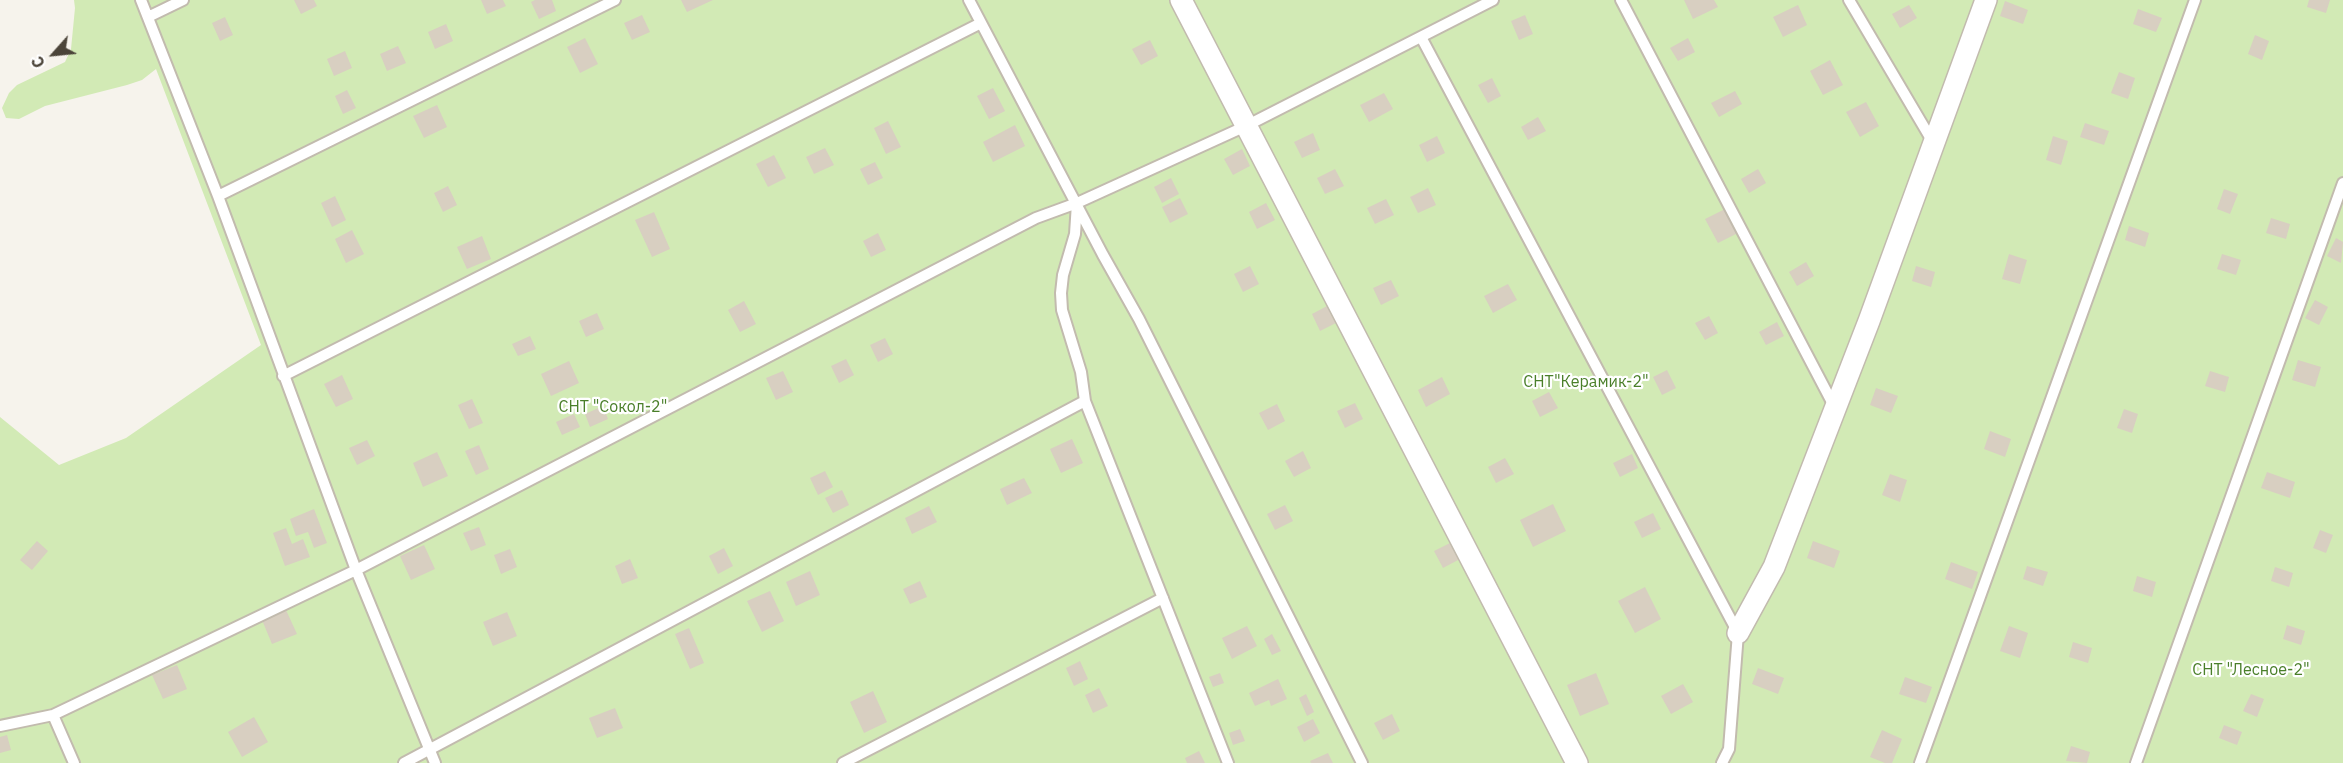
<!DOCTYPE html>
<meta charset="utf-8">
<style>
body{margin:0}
#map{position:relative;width:2343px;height:763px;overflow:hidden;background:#f6f3ec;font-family:"IBM Plex Sans",sans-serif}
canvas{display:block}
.north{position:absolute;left:24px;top:24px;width:60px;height:60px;-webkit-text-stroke:4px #fff;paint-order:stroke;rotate:243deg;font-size:16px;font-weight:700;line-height:24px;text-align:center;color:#4b4439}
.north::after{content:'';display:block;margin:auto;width:21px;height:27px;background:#4b4439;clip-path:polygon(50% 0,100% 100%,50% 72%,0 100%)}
</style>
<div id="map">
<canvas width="2343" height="763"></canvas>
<div class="north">С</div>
</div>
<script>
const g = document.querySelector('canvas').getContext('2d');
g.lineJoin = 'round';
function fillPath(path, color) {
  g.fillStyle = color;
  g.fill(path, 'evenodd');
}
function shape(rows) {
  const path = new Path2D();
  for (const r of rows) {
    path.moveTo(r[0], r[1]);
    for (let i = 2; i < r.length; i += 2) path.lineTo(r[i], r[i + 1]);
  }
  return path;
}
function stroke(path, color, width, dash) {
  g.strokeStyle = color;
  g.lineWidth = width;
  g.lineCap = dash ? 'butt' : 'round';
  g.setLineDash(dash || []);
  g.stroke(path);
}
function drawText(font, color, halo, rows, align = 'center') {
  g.font = font + ' "IBM Plex Sans",sans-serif';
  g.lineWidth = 4.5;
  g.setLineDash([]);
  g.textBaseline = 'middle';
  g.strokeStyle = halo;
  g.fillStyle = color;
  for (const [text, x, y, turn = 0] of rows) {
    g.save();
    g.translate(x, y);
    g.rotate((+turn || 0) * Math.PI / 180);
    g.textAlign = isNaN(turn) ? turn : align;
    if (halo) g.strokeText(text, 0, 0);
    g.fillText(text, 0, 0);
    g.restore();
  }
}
const green = shape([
 [74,0,2343,0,2343,763,0,763,0,417,59,465,126,438,261,345,156,69,142,80,127,85,45,106,19,119,6,118,2,108,9,93,17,85,65,62,71,49,75,8]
]);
const building = shape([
 [294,0,314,0,317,6,301,14],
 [481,0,503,0,506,6,487,14],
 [535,0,552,0,556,11,539,19,531,2],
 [681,0,713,0,687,12],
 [1684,0,1714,0,1718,7,1693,19],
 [2309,0,2330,0,2326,13,2307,7],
 [2005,1,2028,10,2023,24,2000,16],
 [1798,5,1807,25,1783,37,1773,17],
 [1909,5,1917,18,1900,28,1892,14],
 [2138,9,2162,18,2156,32,2133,24],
 [642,15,650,32,632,40,624,23],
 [1525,15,1533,34,1519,40,1511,21],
 [225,17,233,35,220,41,212,23],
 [446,24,453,41,435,49,428,32],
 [2255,35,2269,41,2262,60,2248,54],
 [585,38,598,64,580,73,567,47],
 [1688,38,1695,52,1678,61,1670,48],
 [1150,40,1158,56,1141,65,1132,49],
 [398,46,406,63,387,71,380,54],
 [345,51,352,68,334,76,327,59],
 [1830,60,1843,85,1823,95,1810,71],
 [2119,72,2135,78,2128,99,2111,93],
 [1492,78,1501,96,1488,103,1478,85],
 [993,88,1005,111,989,119,977,96],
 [347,90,356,108,343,114,335,96],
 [1735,91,1742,104,1719,117,1711,103],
 [1384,93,1393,109,1369,122,1360,105],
 [1866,102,1879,126,1860,137,1846,112],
 [437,105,447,127,424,138,413,116],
 [1538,117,1546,131,1528,140,1521,127],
 [888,121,901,147,886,154,874,128],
 [2085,123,2109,131,2104,145,2080,137],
 [1015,125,1025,146,993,162,983,142],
 [1313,133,1320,150,1302,158,1294,142],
 [1437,136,1445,153,1427,162,1419,145],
 [2053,136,2068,141,2061,165,2046,160],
 [825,148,834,165,814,174,806,157],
 [1242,149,1250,166,1233,175,1224,159],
 [774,155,786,178,768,187,756,164],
 [875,162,883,178,868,185,860,169],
 [1335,169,1344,186,1325,194,1317,178],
 [1758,169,1766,183,1749,193,1741,179],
 [1171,178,1179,194,1162,203,1154,187],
 [448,186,457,205,443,212,434,193],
 [1428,188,1436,205,1418,213,1410,197],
 [2224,189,2238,194,2230,214,2217,209],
 [335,196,346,220,332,227,321,203],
 [1180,198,1188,214,1170,223,1162,207],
 [1386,199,1394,215,1375,224,1367,208],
 [1266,203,1275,220,1257,229,1249,212],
 [1725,209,1738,233,1718,243,1705,219],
 [654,212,670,249,652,257,635,220],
 [2271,218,2290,224,2286,239,2266,233],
 [2129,226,2149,233,2145,247,2125,240],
 [352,230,364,254,346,263,335,239],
 [878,233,886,250,871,257,863,241],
 [482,236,491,259,467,269,457,247],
 [2336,238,2343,242,2341,263,2327,256],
 [2009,254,2027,260,2020,284,2002,279],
 [2222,254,2241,260,2236,275,2217,269],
 [1806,262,1814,276,1797,286,1789,272],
 [1250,266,1259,284,1243,292,1234,274],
 [1916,266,1935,272,1931,287,1912,281],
 [1391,280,1399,296,1381,305,1373,288],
 [1508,284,1517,300,1493,313,1484,296],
 [2315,300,2328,307,2319,325,2305,318],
 [744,301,756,324,740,332,728,310],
 [1329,305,1338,322,1320,331,1312,314],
 [597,313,604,329,586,337,579,321],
 [1709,316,1718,333,1705,340,1695,323],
 [1777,322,1784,336,1766,345,1759,332],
 [530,336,536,349,518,356,512,344],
 [885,338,893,354,878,362,870,345],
 [846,359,854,375,839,383,831,366],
 [2298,360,2321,367,2315,387,2292,380],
 [569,361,579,383,551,396,541,374],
 [1667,370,1676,388,1662,395,1653,377],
 [783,371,793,392,776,400,766,378],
 [2210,371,2229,377,2225,392,2205,386],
 [342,375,353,399,336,407,324,384],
 [1442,377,1450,394,1426,407,1418,390],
 [1876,388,1898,396,1891,413,1870,405],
 [1549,392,1558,408,1540,417,1532,401],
 [472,399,483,423,469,429,458,405],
 [1355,403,1363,419,1345,428,1337,411],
 [1277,404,1285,421,1268,430,1259,413],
 [603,406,608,419,590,427,585,414],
 [2124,409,2138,414,2132,433,2117,428],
 [574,414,580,427,562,435,556,422],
 [1990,431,2011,439,2005,457,1984,449],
 [1072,439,1083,463,1061,473,1050,449],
 [367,440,375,456,357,465,349,448],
 [479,445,489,469,476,475,465,451],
 [1303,451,1311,468,1294,477,1285,461],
 [437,452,448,476,423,487,413,463],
 [1632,454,1638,468,1620,477,1613,463],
 [1505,458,1514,474,1496,483,1488,467],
 [825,471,833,487,818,495,810,478],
 [2267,472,2295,482,2290,498,2261,488],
 [1890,474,1907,480,1900,502,1882,495],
 [1024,478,1032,493,1007,505,1000,489],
 [842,490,849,505,833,513,825,498],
 [1553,504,1566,531,1533,547,1520,520],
 [1285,505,1293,521,1275,530,1267,514],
 [929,506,937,522,912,534,905,518],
 [314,509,327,543,314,548,308,532,296,536,290,519],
 [1653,513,1661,529,1642,538,1634,522],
 [479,527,486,545,471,551,463,533],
 [286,528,292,544,303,539,310,557,285,566,273,533],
 [2320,530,2333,535,2326,553,2313,548],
 [37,541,48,551,32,570,20,560],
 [1813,541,1840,551,1834,568,1807,558],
 [1452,542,1460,559,1443,568,1434,551],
 [424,545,435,569,411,580,400,556],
 [724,548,733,566,718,574,709,556],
 [510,549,517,567,501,574,494,555],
 [630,559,638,578,622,584,615,566],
 [1951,562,1978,572,1972,589,1945,579],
 [2027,566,2048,572,2043,586,2023,579],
 [2275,567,2293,573,2289,587,2271,581],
 [810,571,820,595,796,606,786,582],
 [2137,576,2156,582,2152,597,2133,591],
 [920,581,927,597,910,604,903,589],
 [1645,587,1661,619,1635,633,1618,601],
 [770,591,784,621,762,632,747,601],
 [286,610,297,634,272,644,262,620],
 [507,612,517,636,493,646,483,622],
 [2287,625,2305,631,2301,645,2283,639],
 [1247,626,1257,646,1232,659,1222,638],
 [2009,626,2028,633,2020,658,2000,651],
 [689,628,704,663,690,669,675,634],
 [1272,634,1281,651,1272,655,1264,639],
 [2073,642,2092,648,2088,663,2069,657],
 [1080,661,1088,679,1074,686,1066,668],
 [177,665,187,689,163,699,152,675],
 [1758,668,1784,678,1778,694,1752,684],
 [1220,673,1224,683,1213,687,1209,677],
 [1596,673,1609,704,1580,716,1567,685],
 [1905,677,1932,687,1926,703,1899,694],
 [1278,679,1287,699,1271,706,1269,700,1255,706,1249,693],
 [1683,684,1693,702,1671,714,1661,696],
 [1099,688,1108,706,1093,713,1085,695],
 [873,691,887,722,864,733,850,702],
 [1306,694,1314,712,1307,716,1299,698],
 [2251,694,2264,699,2257,717,2243,711],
 [615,708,623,728,597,738,589,718],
 [1392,714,1400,731,1383,740,1374,723],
 [254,717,268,742,242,757,228,732],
 [1313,719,1320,733,1304,742,1297,727],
 [2224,725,2242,732,2237,745,2219,738],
 [1240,729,1245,741,1233,745,1229,733],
 [1882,730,1902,739,1892,763,1885,763,1870,757],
 [7,735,11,750,0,753,0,737],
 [2071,746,2090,752,2087,763,2066,761],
 [1199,751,1205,763,1187,763,1185,758],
 [1328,753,1333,763,1311,763,1310,761]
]);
const service = shape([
 [141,0,218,196,356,570,435,763],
 [969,0,1103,255,1139,319,1362,763],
 [1621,0,1834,406],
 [1849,0,1934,144],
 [148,17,183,0],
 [1421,37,1738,633,1729,749,1722,763],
 [218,196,615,0],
 [1077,203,1075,234,1063,275,1061,293,1062,310,1081,372,1085,401,1228,763],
 [283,376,981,23],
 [53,715,74,763],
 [0,726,53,715,356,570,1036,218,1077,203,1246,126,1493,0],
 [404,763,1085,401],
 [843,763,1163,598],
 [1920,763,2195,0],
 [2136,763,2343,183]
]);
const minor = shape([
 [1181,0,1577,763],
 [1738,633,1774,567,1869,321,1986,0]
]);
const parkNames = [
 ["СНТ\"Керамик-2\"",1586,382],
 ["СНТ \"Сокол-2\"",613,407],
 ["СНТ \"Лесное-2\"",2251,670]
];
fillPath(green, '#d2eab5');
fillPath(building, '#d8cfc1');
stroke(service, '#c2bbae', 14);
stroke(minor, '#c2bbae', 24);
stroke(service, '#fff', 10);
stroke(minor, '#fff', 21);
drawText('16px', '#4a7f2a', '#fff', parkNames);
</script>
